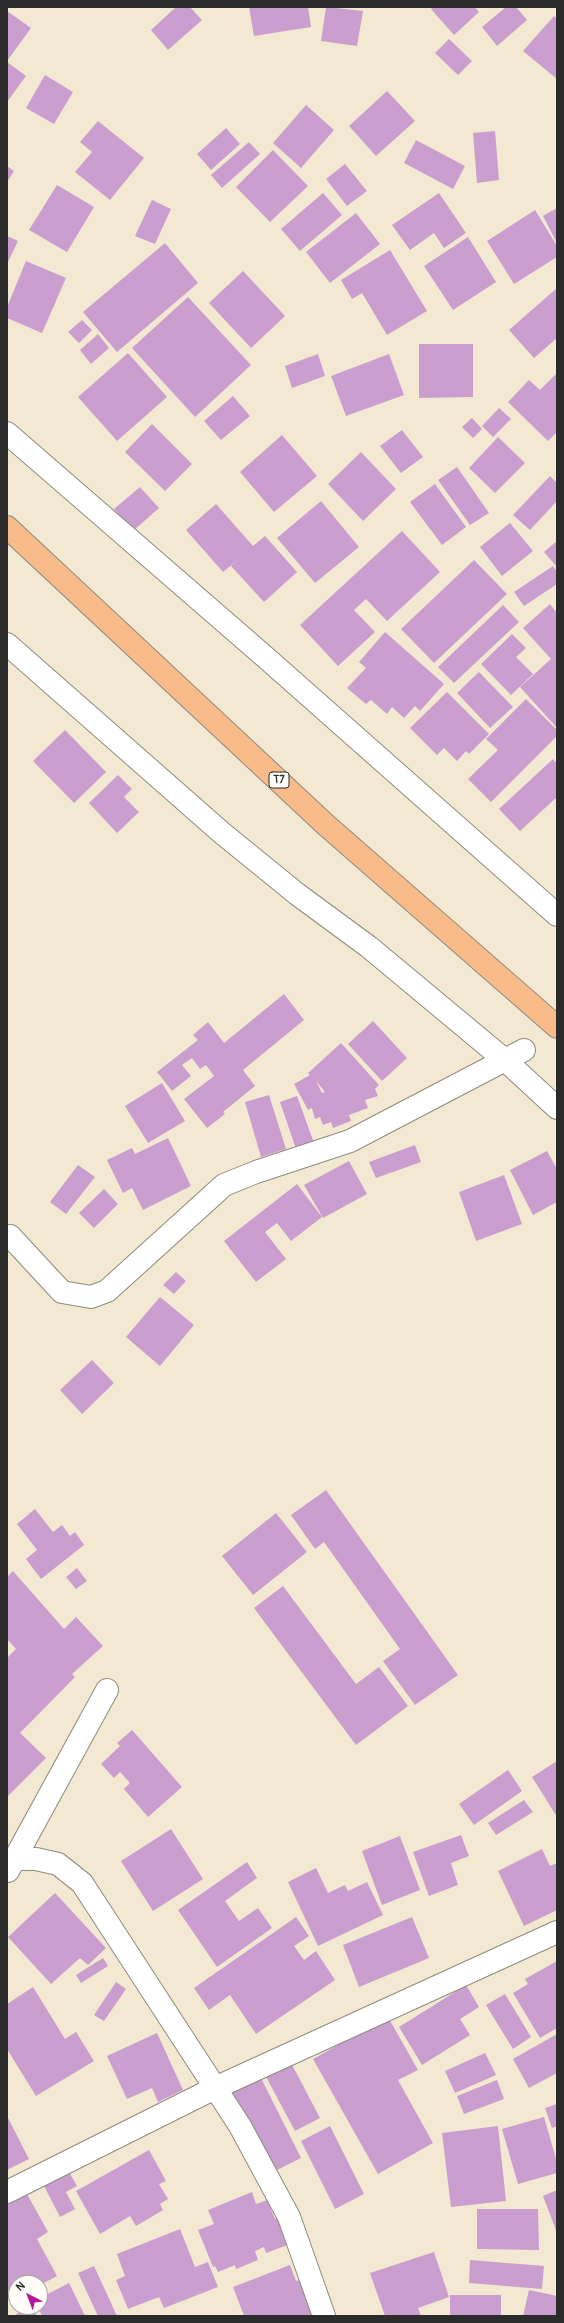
<!DOCTYPE html>
<style>
body{margin:0}
#map{position:relative;width:564px;height:2323px;overflow:hidden;background:#f3e9d2;font-family:Pangolin,sans-serif}
canvas{display:block}
.frame{position:absolute;inset:0;border:8px solid #2b2b2b;pointer-events:none}
.north{position:absolute;left:8px;top:2275px;width:40px;height:40px;box-sizing:border-box;background:#fdfcf7;border:1px solid #a9a8a5;border-radius:50%;rotate:318deg;font-size:11px;font-weight:700;line-height:16px;text-align:center;color:#2b2b2b}
.north::after{content:'';display:block;margin:auto;width:14px;height:18px;background:#b5179e;clip-path:polygon(50% 0,100% 100%,50% 72%,0 100%)}
</style>
<div id="map">
<canvas width="564" height="2323"></canvas>
<div class="frame"></div>
<div class="north">N</div>
</div>
<script>
const g = document.querySelector('canvas').getContext('2d');
g.lineJoin = 'round';
function fillPath(path, color) {
  g.fillStyle = color;
  g.fill(path, 'evenodd');
}
function shape(rows) {
  const path = new Path2D();
  for (const r of rows) {
    path.moveTo(r[0], r[1]);
    for (let i = 2; i < r.length; i += 2) path.lineTo(r[i], r[i + 1]);
  }
  return path;
}
function stroke(path, color, width, dash) {
  g.strokeStyle = color;
  g.lineWidth = width;
  g.lineCap = dash ? 'butt' : 'round';
  g.setLineDash(dash || []);
  g.stroke(path);
}
function drawText(font, color, halo, rows, align = 'center') {
  g.font = font + ' Pangolin,sans-serif';
  g.lineWidth = 3;
  g.setLineDash([]);
  g.textBaseline = 'middle';
  g.strokeStyle = halo;
  g.fillStyle = color;
  for (const [text, x, y, turn = 0] of rows) {
    g.save();
    g.translate(x, y);
    g.rotate((+turn || 0) * Math.PI / 180);
    g.textAlign = isNaN(turn) ? turn : align;
    if (halo) g.strokeText(text, 0, 0);
    g.fillText(text, 0, 0);
    g.restore();
  }
}
const building = shape([
 [176,7,190,7,202,20,168,50,151,30],
 [249,7,308,7,311,27,254,36],
 [326,7,363,11,357,46,321,41],
 [433,7,475,7,479,12,454,35,431,9],
 [506,7,516,7,527,20,497,46,482,27],
 [7,11,31,28,7,61],
 [554,16,557,19,557,79,523,51],
 [449,39,472,61,458,75,435,53],
 [7,62,26,76,7,102],
 [45,75,73,92,54,124,26,108],
 [387,91,415,121,376,156,349,126],
 [306,105,334,130,301,168,273,143],
 [98,121,144,158,110,200,75,172,92,152,80,142],
 [226,128,240,144,211,170,197,154],
 [495,131,499,180,477,183,473,133],
 [416,140,465,166,453,189,404,163],
 [249,142,260,154,222,188,211,175],
 [273,150,308,186,270,222,236,187],
 [345,164,367,191,347,206,326,179],
 [7,166,14,171,7,182],
 [57,185,94,207,67,252,29,230],
 [323,193,342,215,300,251,281,229],
 [439,193,466,233,444,248,434,233,410,250,392,225],
 [152,200,171,209,155,244,135,236],
 [557,208,557,243,543,216],
 [535,210,557,246,557,257,514,284,487,241],
 [356,213,380,244,330,283,306,252],
 [7,236,18,241,7,264],
 [468,237,496,282,453,310,424,266],
 [165,243,198,283,117,352,83,312],
 [390,250,427,311,387,335,362,293,352,299,341,280],
 [26,261,66,278,42,333,7,318,7,307],
 [243,271,285,316,251,348,209,303],
 [557,288,557,338,534,358,509,330],
 [188,297,251,365,195,417,132,348],
 [82,320,92,330,79,343,68,332],
 [98,334,109,348,91,364,80,350],
 [419,344,473,344,473,397,419,398],
 [128,353,167,397,117,441,78,397],
 [318,354,325,376,292,388,285,366],
 [389,354,404,395,346,416,331,376],
 [557,373,557,432,548,441,508,402,529,380,540,390],
 [233,396,250,416,221,440,204,421],
 [499,408,511,419,493,437,482,426],
 [472,418,482,429,473,438,462,427],
 [152,424,192,464,165,491,125,452],
 [402,430,423,457,401,473,380,446],
 [282,435,317,476,274,512,240,472],
 [498,437,525,463,495,493,469,468],
 [361,452,396,489,363,521,328,484],
 [457,467,489,513,470,525,438,480],
 [550,476,557,483,557,501,530,530,513,515],
 [435,484,466,527,442,545,410,502],
 [140,487,159,508,133,531,114,509],
 [321,501,359,547,315,583,277,538],
 [216,504,253,546,265,536,297,572,264,602,231,566,240,558,223,572,186,530],
 [510,523,533,551,502,576,480,547],
 [402,531,440,572,387,621,366,599,354,610,375,632,338,666,300,625],
 [557,541,557,567,544,552],
 [474,560,507,594,434,663,401,629],
 [553,566,557,572,557,584,524,606,514,592],
 [550,604,557,613,557,728,520,687,551,659,523,628],
 [503,605,519,622,454,683,438,667],
 [385,632,444,684,420,711,415,706,404,718,392,707,387,714,371,700,366,704,347,688,366,668,359,662],
 [512,634,526,648,516,657,533,674,511,695,481,664],
 [479,672,513,707,490,728,457,693],
 [447,692,489,734,469,754,466,751,457,761,444,748,437,755,410,728],
 [526,699,557,730,557,736,491,802,468,779,498,750,486,739],
 [65,730,106,772,74,803,33,761],
 [553,759,557,764,557,797,520,831,499,809],
 [118,775,132,789,124,797,139,812,117,833,89,803],
 [284,994,304,1020,243,1070,255,1086,223,1112,225,1114,207,1128,184,1099,214,1076,206,1065,200,1069,192,1058,182,1065,191,1076,172,1091,157,1072,198,1040,193,1035,208,1022,224,1043],
 [373,1021,407,1058,382,1081,348,1044],
 [341,1043,379,1085,375,1089,378,1096,365,1100,368,1108,349,1115,351,1121,333,1128,331,1122,323,1125,320,1117,315,1119,312,1108,308,1110,294,1084,310,1075,308,1073],
 [316,1081,325,1092,322,1093],
 [162,1083,185,1121,148,1143,125,1106],
 [269,1095,286,1149,261,1157,245,1102],
 [297,1096,314,1143,296,1149,280,1102],
 [168,1138,191,1186,143,1210,132,1188,123,1193,107,1160,132,1148,135,1154],
 [415,1145,421,1162,376,1178,369,1162],
 [547,1151,557,1169,557,1202,533,1215,510,1170],
 [349,1161,367,1194,323,1218,304,1185],
 [78,1165,95,1177,66,1214,50,1202],
 [504,1175,522,1224,476,1241,459,1192],
 [297,1184,322,1217,291,1241,277,1223,265,1232,286,1259,256,1282,224,1241],
 [104,1189,118,1204,94,1228,79,1213],
 [176,1272,186,1281,174,1294,163,1285],
 [160,1297,194,1325,160,1366,126,1337],
 [92,1360,114,1383,82,1414,60,1390],
 [326,1490,458,1675,415,1705,383,1661,400,1649,324,1542,315,1549,291,1515],
 [35,1509,53,1532,62,1525,70,1536,75,1532,84,1545,41,1579,26,1559,37,1550,17,1524],
 [276,1513,307,1552,253,1595,222,1556],
 [77,1568,87,1581,76,1589,66,1577],
 [13,1571,64,1629,76,1617,103,1646,72,1674,75,1677,20,1733,46,1758,7,1797,7,1658,16,1649,7,1639,7,1577],
 [283,1586,356,1684,379,1667,408,1706,356,1745,254,1608],
 [132,1730,182,1787,148,1817,124,1789,130,1783,120,1772,114,1778,101,1764,120,1746,117,1743],
 [557,1761,557,1817,532,1777],
 [508,1770,522,1791,474,1825,459,1804],
 [524,1800,533,1812,496,1835,488,1823],
 [171,1829,203,1879,153,1911,121,1861],
 [461,1835,469,1856,451,1863,458,1885,429,1896,413,1852],
 [400,1836,420,1890,382,1905,362,1851],
 [542,1849,550,1866,557,1863,557,1910,524,1926,498,1871],
 [247,1862,257,1878,225,1901,239,1921,258,1908,272,1928,217,1967,178,1910],
 [316,1868,328,1893,345,1885,348,1891,367,1882,383,1915,318,1946,288,1882],
 [55,1893,106,1948,88,1965,80,1958,51,1984,8,1937],
 [296,1917,309,1936,294,1946,304,1960,316,1951,335,1980,256,2034,230,1995,209,2010,194,1988],
 [412,1917,429,1958,359,1987,343,1945],
 [103,1958,108,1966,81,1983,76,1975],
 [557,1961,557,2028,540,2038,513,1993,528,1984,525,1979],
 [116,1982,126,1989,104,2021,94,2015],
 [466,1985,479,2007,460,2019,470,2035,422,2065,399,2027],
 [33,1987,65,2039,76,2032,94,2061,36,2096,7,2049,7,2004],
 [505,1994,531,2037,513,2049,486,2005],
 [388,2017,418,2070,398,2080,433,2143,378,2174,313,2059],
 [157,2033,183,2090,158,2102,152,2088,127,2099,107,2056],
 [557,2034,557,2073,529,2088,513,2059],
 [485,2053,496,2075,455,2093,445,2071],
 [289,2059,320,2118,295,2131,264,2073],
 [260,2076,301,2158,271,2173,230,2092],
 [497,2080,504,2099,464,2114,457,2096],
 [557,2104,557,2126,552,2128,545,2108],
 [7,2116,29,2159,7,2170],
 [544,2117,557,2162,557,2173,518,2184,502,2129],
 [330,2126,364,2194,335,2209,301,2141],
 [498,2126,506,2201,451,2207,442,2133],
 [149,2150,166,2181,159,2184,168,2199,160,2204,163,2210,136,2226,130,2216,100,2234,76,2191],
 [68,2170,77,2186,66,2192,75,2209,60,2217,43,2184],
 [557,2190,557,2233,543,2196],
 [252,2192,256,2204,267,2200,275,2219,282,2216,293,2243,266,2253,264,2247,255,2251,258,2260,236,2269,235,2265,218,2272,215,2266,213,2267,198,2230,214,2224,208,2210],
 [27,2194,48,2232,37,2239,57,2276,40,2285,40,2283,16,2283,16,2299,14,2300,7,2288,7,2205],
 [477,2209,538,2209,539,2250,477,2249],
 [180,2229,195,2267,208,2262,218,2287,164,2308,159,2297,128,2309,116,2280,125,2276,117,2254],
 [434,2252,449,2297,418,2308,421,2316,385,2316,370,2273],
 [470,2260,544,2266,542,2289,469,2283],
 [290,2265,296,2281,304,2278,314,2316,244,2316,233,2287],
 [94,2266,117,2316,98,2316,78,2273],
 [69,2283,85,2316,42,2316,38,2307,40,2307,40,2298],
 [529,2290,557,2296,557,2316,523,2316],
 [450,2295,501,2295,501,2316,450,2316],
 [26,2307,33,2307,37,2316,14,2316]
]);
const street = shape([
 [7,433,264,656,557,915],
 [7,644,222,833,297,894,369,947,506,1061,557,1108],
 [10,1236,62,1292,91,1297,107,1291,224,1185,256,1172,350,1141,524,1050],
 [13,1859,36,1859,58,1864,82,1883,240,2126,289,2217,324,2316],
 [8,1871,107,1690],
 [7,2192,215,2088,557,1932]
]);
const highway = shape([
 [7,527,326,825,557,1027]
]);
const shields = [
 [279,780,20]
];
const shieldNames = [
 ["T7",279,780]
];
fillPath(building, '#ca9ecf');
stroke(street, '#8f8a7e', 24);
stroke(highway, '#8f8a7e', 24);
stroke(street, '#fff', 22);
stroke(highway, '#fabb8b', 22);
for (const [x, y, w] of shields) {
  const box = new Path2D();
  box.roundRect(x - w / 2, y - 8, w, 16, 3);
  g.fillStyle = '#fdfcf7';
  g.fill(box);
  stroke(box, '#2b2b2b', 1);
}
drawText('bold 10px', '#2b2b2b', null, shieldNames);
</script>
